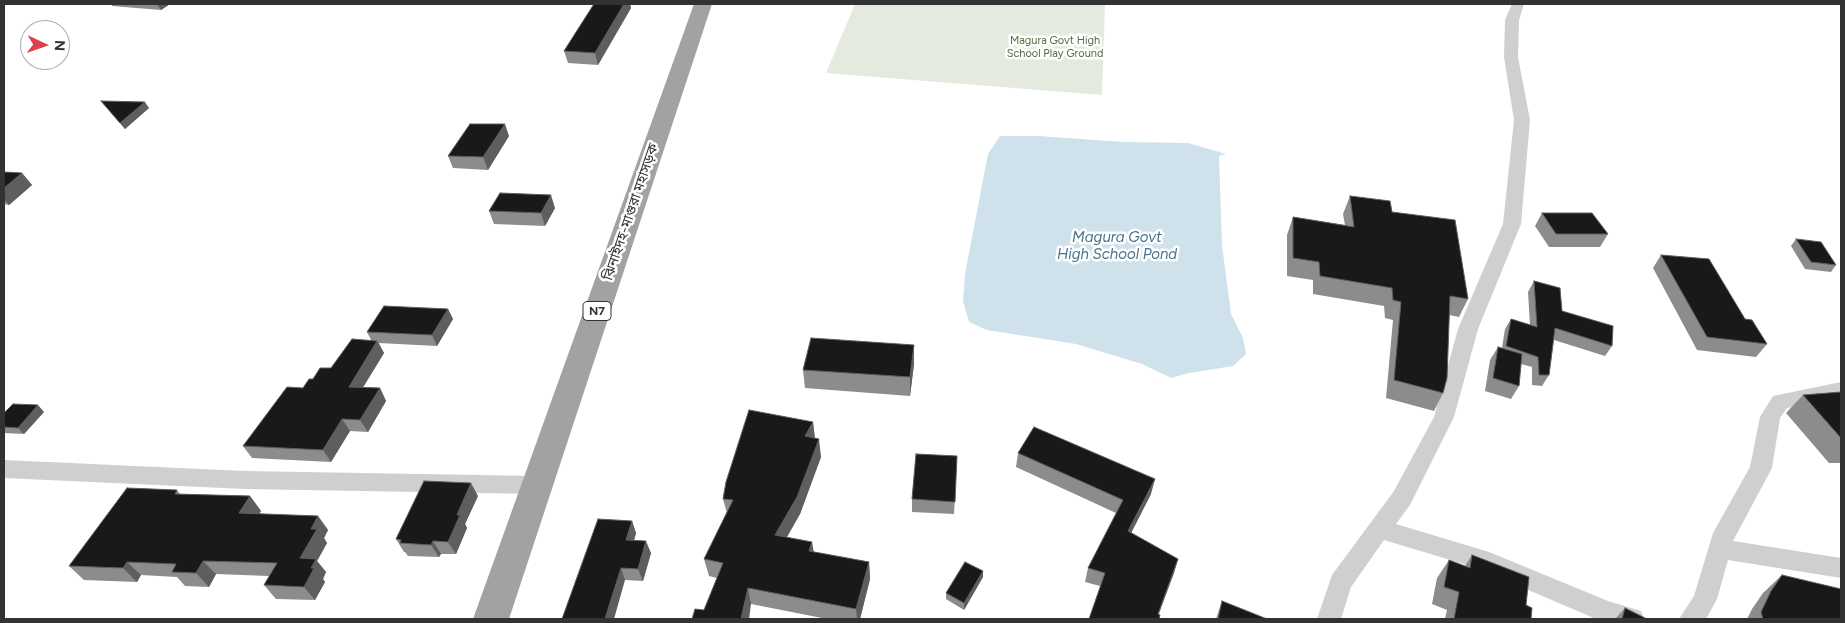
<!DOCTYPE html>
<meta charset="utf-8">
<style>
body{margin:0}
#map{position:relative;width:1845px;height:623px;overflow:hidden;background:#fff;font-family:Figtree,sans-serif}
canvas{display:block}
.frame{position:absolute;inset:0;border:5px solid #323232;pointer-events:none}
.north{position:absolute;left:20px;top:20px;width:50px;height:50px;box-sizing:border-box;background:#fff;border:1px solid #adadad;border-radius:50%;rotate:93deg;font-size:14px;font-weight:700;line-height:20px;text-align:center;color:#323232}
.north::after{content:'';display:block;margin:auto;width:18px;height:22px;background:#db424e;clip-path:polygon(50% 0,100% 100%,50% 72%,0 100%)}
</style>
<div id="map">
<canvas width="1845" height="623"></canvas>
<div class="frame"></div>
<div class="north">N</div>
</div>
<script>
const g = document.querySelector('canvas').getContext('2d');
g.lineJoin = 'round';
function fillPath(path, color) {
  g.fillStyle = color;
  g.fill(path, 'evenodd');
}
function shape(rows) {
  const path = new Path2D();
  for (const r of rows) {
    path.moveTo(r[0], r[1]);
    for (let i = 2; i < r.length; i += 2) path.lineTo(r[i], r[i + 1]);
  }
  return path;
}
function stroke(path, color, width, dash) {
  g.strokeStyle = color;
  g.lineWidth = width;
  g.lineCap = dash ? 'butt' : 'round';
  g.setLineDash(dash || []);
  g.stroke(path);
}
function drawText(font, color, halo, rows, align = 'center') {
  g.font = font + ' Figtree,"Noto Sans Bengali",sans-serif';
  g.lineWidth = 5;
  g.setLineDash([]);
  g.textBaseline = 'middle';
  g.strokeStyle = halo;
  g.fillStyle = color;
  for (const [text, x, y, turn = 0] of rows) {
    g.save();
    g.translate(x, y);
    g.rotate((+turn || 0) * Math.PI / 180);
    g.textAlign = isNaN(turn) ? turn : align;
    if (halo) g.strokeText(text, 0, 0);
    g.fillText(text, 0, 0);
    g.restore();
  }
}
const green = shape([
 [855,4,1105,4,1102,95,826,73]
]);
const water = shape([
 [1000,136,1038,136,1124,142,1188,143,1226,154,1219,156,1222,245,1231,314,1243,338,1246,354,1233,366,1189,373,1171,378,1142,364,1076,344,987,330,969,322,963,301,965,274,988,154]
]);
const minor = shape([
 [1512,4,1524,4,1519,20,1518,57,1530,120,1521,224,1478,329,1454,417,1410,505,1396,524,1489,552,1608,601,1641,611,1644,619,1596,619,1477,568,1384,540,1351,587,1341,619,1317,619,1332,575,1394,491,1434,417,1458,329,1503,224,1514,120,1504,57,1505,20,1512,4],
 [1841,382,1841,398,1787,408,1780,418,1772,468,1733,541,1841,558,1841,578,1728,560,1717,599,1706,619,1679,619,1694,596,1713,533,1750,467,1760,417,1773,396,1841,382],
 [4,460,245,471,537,476,545,479,548,485,545,491,537,494,245,489,4,478,4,460]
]);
const trunk = shape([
 [694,4,712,4,509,619,473,619,694,4]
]);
const wall = shape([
 [111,4,170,4,161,10,112,6],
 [594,4,630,4,631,8,598,65,568,63,564,51],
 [101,101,149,108,125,129,106,107],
 [509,136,488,170,453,168,448,156],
 [4,172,22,173,32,185,9,205,4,204],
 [1350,196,1392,212,1468,299,1459,317,1449,315,1443,393,1434,411,1386,398,1393,320,1385,318,1384,306,1313,294,1313,280,1287,276,1287,235,1293,217,1345,225,1343,214],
 [555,208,545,226,494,224,489,211],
 [1542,213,1608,234,1600,247,1549,247,1535,226],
 [1796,239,1836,265,1831,272,1805,269,1791,246],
 [1661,255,1767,344,1756,357,1697,350,1653,268],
 [1534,281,1562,311,1612,346,1605,356,1554,340,1549,375,1542,386,1532,385,1532,367,1521,364,1519,386,1511,399,1485,391,1490,360,1498,347,1502,348,1505,329,1511,319,1530,325,1528,292],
 [448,309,453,319,437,346,379,343,384,353,363,387,380,388,386,401,368,432,350,431,331,462,252,458,243,446,313,379,331,368,371,340,367,332],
 [914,364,910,396,805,388,803,370],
 [1841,392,1841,463,1829,463,1786,413,1803,395],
 [44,412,24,434,4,433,4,413],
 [813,422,815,438,821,457,800,514,786,538,814,552,869,562,870,579,860,619,827,619,751,604,704,610,717,578,709,576,704,559,727,513,723,499],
 [1018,453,1151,494,1131,533,1174,573,1159,614,1100,586,1085,582,1088,568,1116,513,1016,467],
 [957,456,954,514,912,512,912,499],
 [177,490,180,494,250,496,261,511,259,514,318,516,328,530,324,538,327,543,317,561,326,572,323,579,325,582,315,600,276,599,264,585,269,576,216,574,209,587,185,586,177,577,141,575,137,582,84,580,69,566],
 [478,496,465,524,467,528,456,554,441,554,439,557,408,556,405,552,404,552,396,539],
 [632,521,636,533,634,540,651,553,643,581,625,580,562,619],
 [1472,555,1526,605,1531,619,1445,619,1447,610,1432,604,1437,578,1449,560,1465,566],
 [983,571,983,577,964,610,946,599,946,593],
 [1782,575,1841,619,1747,619,1752,609,1763,593],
 [1222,601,1267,619,1216,619],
 [1625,608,1647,619,1615,619]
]);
const shadedWall = shape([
 [157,4,170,4,161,10],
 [624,4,630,4,631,8,598,65,595,53],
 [145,102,149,108,125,129,120,123],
 [505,124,509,136,488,170,483,157],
 [22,173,32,185,9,205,4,199,4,188],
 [551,195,555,208,545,226,541,213],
 [448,309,453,319,437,346,432,335],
 [377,341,384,353,356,399,349,387],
 [914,345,914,364,910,396,910,377],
 [380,388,386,401,368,432,360,420],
 [38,405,44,412,24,434,18,428],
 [342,419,350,431,331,462,323,450],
 [813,422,815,440,805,436],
 [819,439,821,457,800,514,778,553,775,535],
 [1155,479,1151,494,1125,545,1128,531],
 [471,483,478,496,465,524,467,528,456,554,448,542,457,515],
 [250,496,261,511,251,527,239,513],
 [318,516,328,530,324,538,327,543,317,561,326,572,323,579,325,582,315,600,304,587,300,558,311,529],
 [632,521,636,533,631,552,626,540],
 [433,541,441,554,439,557,431,545],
 [646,541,651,553,643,581,638,569],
 [812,542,815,559,809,551],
 [1178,559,1174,573,1156,619],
 [203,561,216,574,209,587,196,573],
 [127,562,141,575,137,582,123,568],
 [869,562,870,579,860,619,857,619,856,609],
 [621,568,625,580,614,619,605,619],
 [983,571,983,577,964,610,964,603],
 [748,588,751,604,749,619,741,619]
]);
const building = shape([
 [594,4,624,4,595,53,564,51,594,4],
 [101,101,145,102,120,123,101,101],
 [470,124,505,124,483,157,448,156,470,124],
 [4,172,22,173,4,188,4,172],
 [500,193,551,195,541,213,489,211,500,193],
 [1350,196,1390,201,1392,212,1455,220,1468,299,1450,296,1447,378,1443,393,1394,380,1401,302,1393,300,1392,288,1320,276,1319,262,1293,258,1293,217,1354,227,1350,196],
 [1542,213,1592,213,1608,234,1556,234,1542,213],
 [1796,239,1821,242,1836,265,1811,262,1796,239],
 [1661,255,1709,259,1745,319,1752,320,1767,344,1707,337,1661,255],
 [1534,281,1560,288,1562,311,1613,326,1612,346,1555,328,1549,375,1539,375,1538,357,1506,346,1511,319,1537,327,1534,281],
 [384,306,448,309,432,335,367,332,384,306],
 [811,338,914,345,910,377,803,370,811,338],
 [352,339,377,341,349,387,380,388,360,420,342,419,323,450,243,446,287,387,303,388,309,379,313,379,320,368,331,368,352,339],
 [1498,347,1522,354,1519,386,1493,378,1498,347],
 [1841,392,1841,438,1803,395,1841,392],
 [13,404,38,405,18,428,4,427,4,413,13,404],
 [749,410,813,422,805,436,819,439,797,497,775,535,812,542,809,551,869,562,856,609,748,588,741,619,692,619,695,609,704,610,723,563,704,559,733,500,723,499,726,482,749,410],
 [1034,427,1155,479,1128,531,1178,559,1158,614,1160,615,1159,619,1089,619,1105,573,1088,568,1123,500,1018,453,1034,427],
 [916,454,957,456,955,502,912,499,916,454],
 [424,481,471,483,457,515,460,515,448,542,433,541,431,545,400,543,401,540,396,539,424,481],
 [127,488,177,490,175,494,250,496,239,513,318,516,311,529,317,529,300,558,316,559,311,568,314,568,304,587,264,585,277,563,203,561,196,573,172,572,176,564,127,562,123,568,69,566,127,488],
 [598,519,632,521,626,540,646,541,638,569,621,568,605,619,562,619,598,519],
 [1472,555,1529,577,1526,605,1532,608,1531,619,1454,619,1459,592,1444,587,1449,560,1470,568,1472,555],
 [965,562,983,571,964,603,946,593,965,562],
 [1782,575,1841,589,1841,619,1763,619,1761,612,1771,591,1782,575],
 [1222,601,1267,619,1218,619,1222,601],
 [1625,608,1647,619,1622,619,1625,608]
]);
const farParknames = [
 ["Magura Govt High",1055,41],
 ["School Play Ground",1055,54]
];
const shields = [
 [597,311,28]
];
const shieldNames = [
 ["N7",597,311]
];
const streetNames = [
 ["ঝিনাইদহ-মাগুরা মহাসড়ক",631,212,-71]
];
const waterNames = [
 ["Magura Govt",1117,238],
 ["High School Pond",1117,255]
];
fillPath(green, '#e5eade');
fillPath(water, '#cfe1eb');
fillPath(minor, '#cfcfcf');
fillPath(trunk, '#a2a2a2');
fillPath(wall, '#8c8c8c');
fillPath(shadedWall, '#5e5e5e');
fillPath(building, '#191919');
stroke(building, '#5e5e5e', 1);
drawText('11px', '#556b41', '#fff', farParknames);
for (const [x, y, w] of shields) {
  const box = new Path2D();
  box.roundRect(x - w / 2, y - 9.5, w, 19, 4);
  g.fillStyle = '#fff';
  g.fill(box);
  stroke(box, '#323232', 1);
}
drawText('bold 12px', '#323232', null, shieldNames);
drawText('14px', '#323232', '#fff', streetNames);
drawText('italic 15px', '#447290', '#fff', waterNames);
</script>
